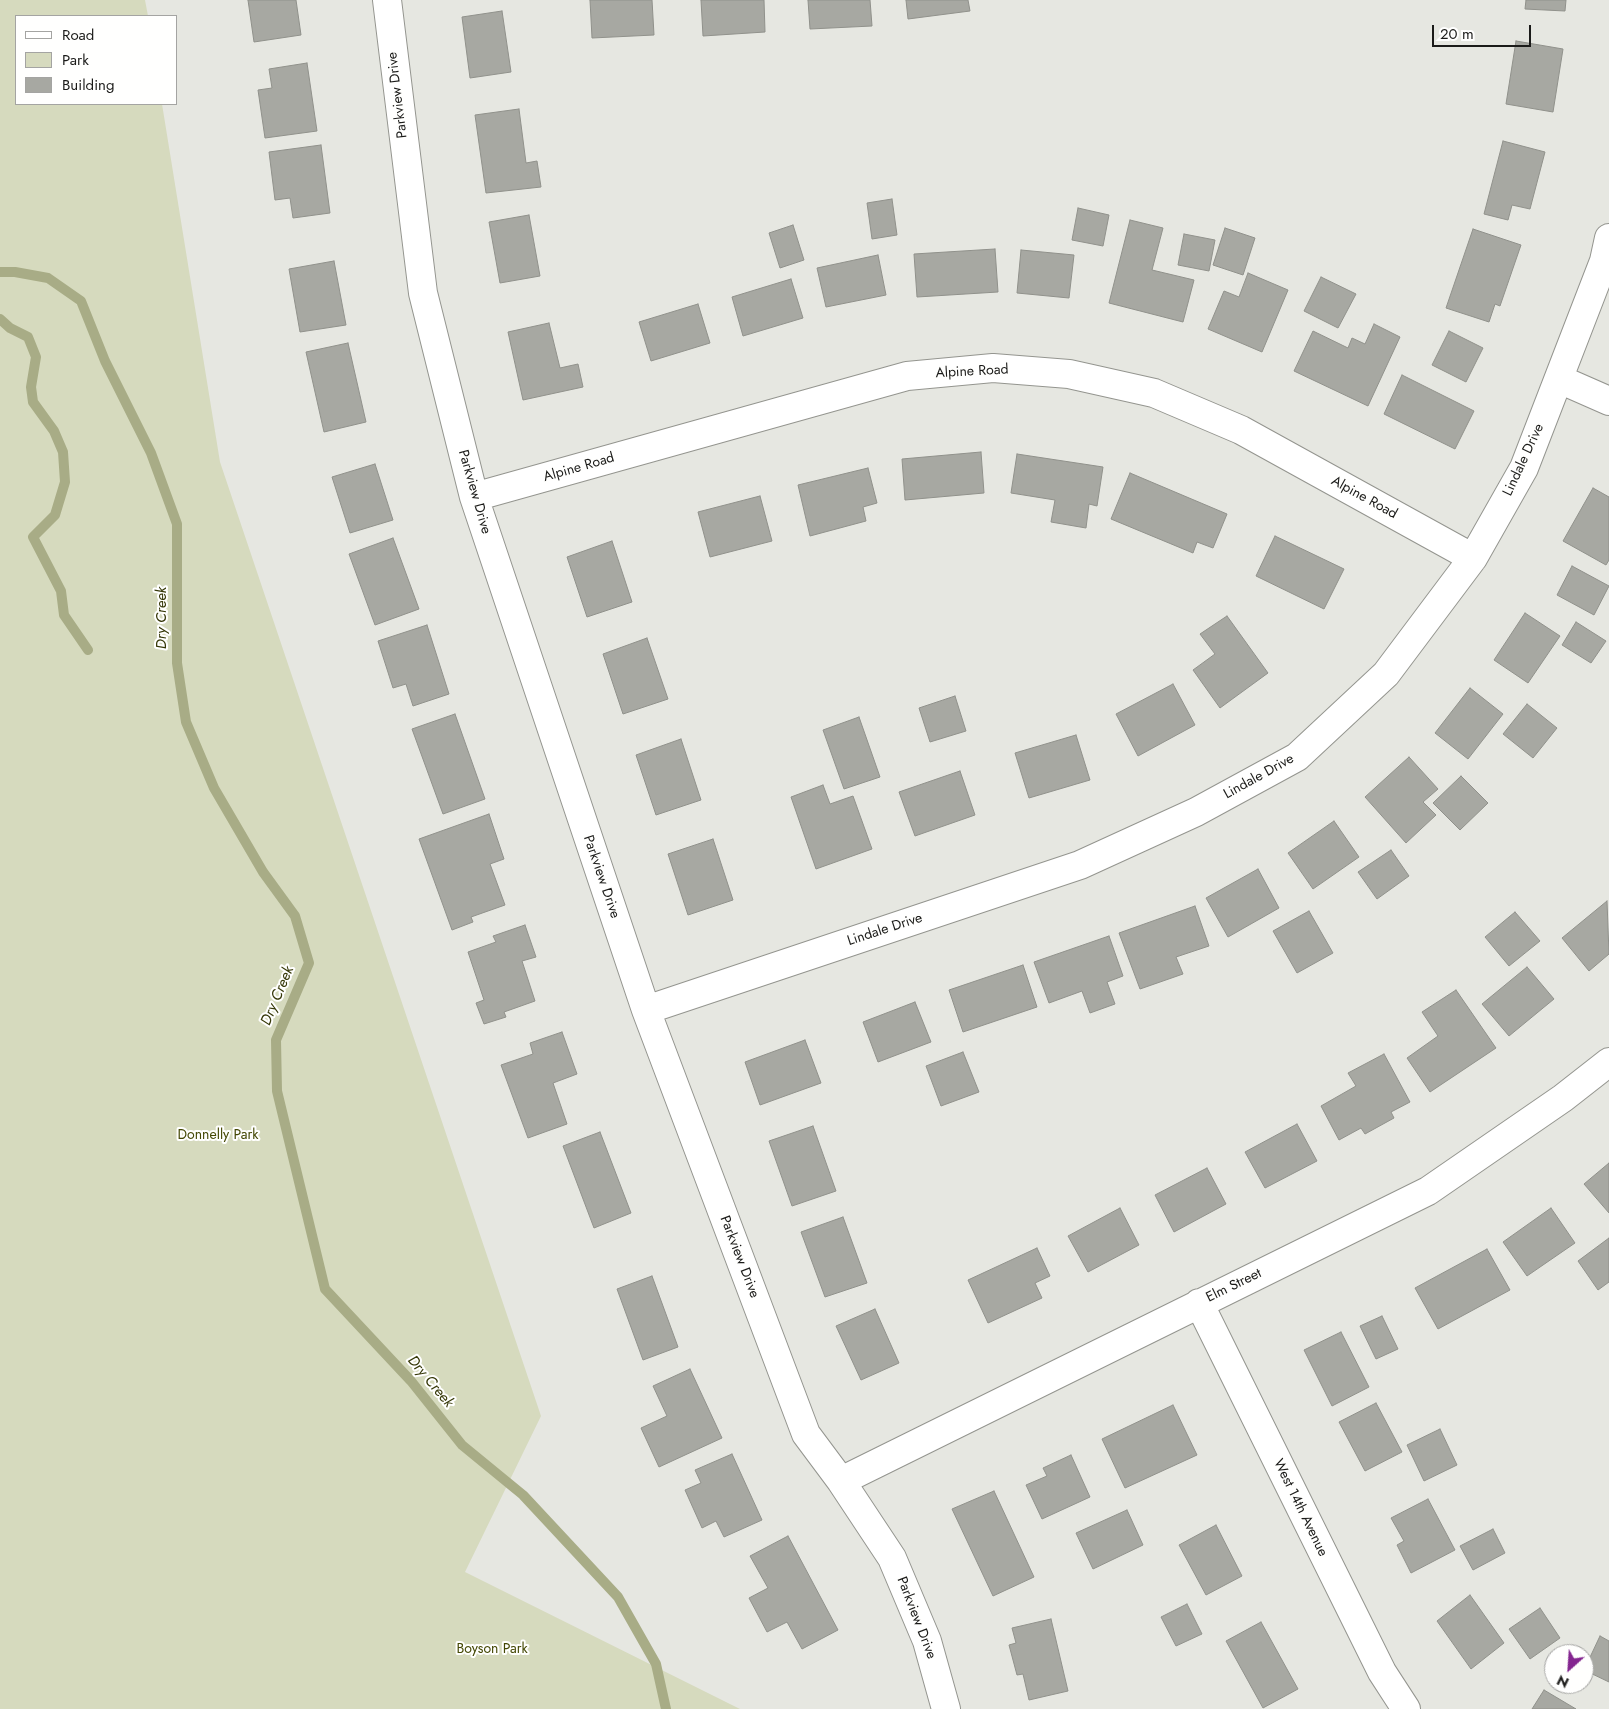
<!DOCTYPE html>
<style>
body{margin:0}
#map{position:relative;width:1609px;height:1709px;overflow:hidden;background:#e6e7e1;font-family:Jost,sans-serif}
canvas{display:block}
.legend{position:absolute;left:15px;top:15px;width:162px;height:90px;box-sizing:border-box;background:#fffffe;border:1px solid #a4a4a2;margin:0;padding:6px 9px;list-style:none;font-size:15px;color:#1b1b19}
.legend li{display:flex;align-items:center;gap:10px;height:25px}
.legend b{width:25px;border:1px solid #a4a4a2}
.north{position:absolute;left:1544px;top:1644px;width:50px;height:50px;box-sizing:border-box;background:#fffffe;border:1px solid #a4a4a2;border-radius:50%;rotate:206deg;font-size:14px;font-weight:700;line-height:20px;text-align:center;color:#1b1b19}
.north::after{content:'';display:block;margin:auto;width:18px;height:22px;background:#842690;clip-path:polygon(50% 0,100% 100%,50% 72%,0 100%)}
.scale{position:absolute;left:1432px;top:25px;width:99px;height:22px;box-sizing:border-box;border:2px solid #1b1b19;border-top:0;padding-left:6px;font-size:15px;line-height:18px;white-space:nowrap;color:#1b1b19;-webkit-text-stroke:4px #fffffe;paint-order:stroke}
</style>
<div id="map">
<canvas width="1609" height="1709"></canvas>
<ul class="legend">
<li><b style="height:6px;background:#fff"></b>Road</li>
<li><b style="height:14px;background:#d6dabe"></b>Park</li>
<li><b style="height:14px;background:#a7a8a2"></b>Building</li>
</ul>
<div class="north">N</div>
<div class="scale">20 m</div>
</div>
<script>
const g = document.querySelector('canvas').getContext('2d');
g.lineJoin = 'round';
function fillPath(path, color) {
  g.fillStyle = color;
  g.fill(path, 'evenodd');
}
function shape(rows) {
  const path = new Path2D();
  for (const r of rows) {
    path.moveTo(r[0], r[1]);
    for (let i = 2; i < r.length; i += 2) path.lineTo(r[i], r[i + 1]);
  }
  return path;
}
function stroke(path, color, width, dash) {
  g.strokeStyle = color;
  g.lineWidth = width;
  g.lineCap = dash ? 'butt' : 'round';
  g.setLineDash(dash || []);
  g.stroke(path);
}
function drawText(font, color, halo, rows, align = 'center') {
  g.font = font + ' Jost,sans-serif';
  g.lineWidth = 4;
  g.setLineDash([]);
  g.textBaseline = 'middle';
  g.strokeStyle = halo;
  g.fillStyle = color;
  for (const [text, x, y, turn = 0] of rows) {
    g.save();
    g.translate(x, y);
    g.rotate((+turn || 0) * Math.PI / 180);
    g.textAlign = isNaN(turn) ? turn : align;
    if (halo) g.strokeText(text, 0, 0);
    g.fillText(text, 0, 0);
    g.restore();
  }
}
const green = shape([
 [0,0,145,0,148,16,16,16,16,104,162,104,220,462,541,1416,465,1572,740,1709,0,1709]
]);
const stream = shape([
 [0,272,15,272,48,278,81,301,105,361,151,453,177,524,177,663,186,722,214,788,263,872,295,916,309,963,276,1040,277,1091,325,1289,411,1381,462,1445,523,1495,618,1597,656,1664,666,1709],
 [0,319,10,328,28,337,36,357,31,387,33,402,54,431,63,452,65,482,55,515,33,537,61,591,64,615,88,650]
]);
const building = shape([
 [248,0,296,0,301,35,254,42,248,0],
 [590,0,652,0,654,35,592,38,590,0],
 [701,0,764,0,765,32,703,36,701,0],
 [808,0,870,0,872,26,810,29,808,0],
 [906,0,968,0,970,11,908,19,906,0],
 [1526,0,1566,0,1565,11,1525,9,1526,0],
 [502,11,511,72,470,78,462,17,502,11],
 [1516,41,1563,49,1553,112,1506,104,1516,41],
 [307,63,317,131,265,138,258,90,272,88,269,69,307,63],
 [519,109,526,163,537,161,541,187,486,193,475,115,519,109],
 [1503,141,1545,152,1530,209,1512,205,1508,220,1484,214,1503,141],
 [321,145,330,213,293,218,290,198,275,200,269,152,321,145],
 [892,199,897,235,872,239,867,203,892,199],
 [1078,208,1109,215,1103,246,1072,240,1078,208],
 [529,215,540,276,500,283,489,222,529,215],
 [1130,220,1163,228,1152,270,1194,280,1183,322,1109,303,1130,220],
 [793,225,804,260,780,268,769,233,793,225],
 [1225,228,1255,238,1243,275,1213,265,1225,228],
 [1473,229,1521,245,1500,306,1495,304,1489,322,1446,308,1473,229],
 [1184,234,1215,240,1209,271,1178,265,1184,234],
 [995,249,998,292,917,297,914,254,995,249],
 [1021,250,1074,255,1069,298,1017,293,1021,250],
 [878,255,886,295,826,307,817,268,878,255],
 [334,261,346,325,300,332,289,269,334,261],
 [1248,273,1288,290,1262,352,1208,329,1224,291,1239,297,1248,273],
 [1321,277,1356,294,1338,328,1304,311,1321,277],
 [791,279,803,318,743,336,732,297,791,279],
 [698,304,710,343,651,361,639,322,698,304],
 [549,323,560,368,578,364,583,387,523,400,508,332,549,323],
 [1374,324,1400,337,1368,406,1294,371,1313,331,1348,348,1352,338,1365,344,1374,324],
 [1449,331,1483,348,1466,382,1432,365,1449,331],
 [348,343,366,422,324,432,306,352,348,343],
 [1402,375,1474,411,1455,449,1384,414,1402,375],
 [981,452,984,493,905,500,902,459,981,452],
 [1017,454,1103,467,1097,506,1089,504,1086,528,1051,522,1055,500,1011,493,1017,454],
 [375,464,393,520,350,533,332,477,375,464],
 [868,468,877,503,863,507,866,521,810,536,798,485,868,468],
 [1130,473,1227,514,1213,548,1197,542,1193,553,1111,519,1130,473],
 [1593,488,1609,497,1609,560,1606,565,1563,541,1593,488],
 [760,496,772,541,710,557,698,512,760,496],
 [1275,536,1344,569,1324,609,1256,576,1275,536],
 [393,538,419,609,375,625,349,554,393,538],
 [612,541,632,602,587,617,567,557,612,541],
 [1572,566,1609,586,1594,615,1557,595,1572,566],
 [1525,613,1560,636,1528,683,1494,660,1525,613],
 [1227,616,1268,673,1220,708,1193,670,1215,654,1200,634,1227,616],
 [1576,622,1606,641,1591,663,1562,645,1576,622],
 [427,625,449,694,413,706,406,684,393,688,378,641,427,625],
 [647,638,668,699,623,714,603,654,647,638],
 [1173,684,1195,725,1138,756,1116,714,1173,684],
 [1470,688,1503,714,1468,759,1435,733,1470,688],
 [955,696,966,731,930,742,919,708,955,696],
 [1527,704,1557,728,1533,758,1503,734,1527,704],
 [455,714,485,799,443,814,412,729,455,714],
 [859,717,880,777,844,789,823,730,859,717],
 [1076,735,1090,780,1029,798,1015,753,1076,735],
 [681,739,701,800,656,815,636,755,681,739],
 [1409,757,1438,789,1423,802,1436,815,1406,843,1365,797,1409,757],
 [960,771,975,815,915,836,899,792,960,771],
 [1461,776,1488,803,1460,830,1433,803,1461,776],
 [823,785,830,804,853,796,872,849,816,869,791,797,823,785],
 [489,814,504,859,490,864,505,905,471,917,473,922,452,930,419,839,489,814],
 [1334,821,1359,857,1313,889,1288,853,1334,821],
 [713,839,733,900,688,915,668,854,713,839],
 [1391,850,1409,876,1377,899,1358,872,1391,850],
 [1258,869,1279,908,1228,937,1206,898,1258,869],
 [1607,901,1609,954,1589,971,1562,938,1607,901],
 [1195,906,1209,946,1176,957,1183,974,1140,989,1119,933,1195,906],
 [1309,911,1333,953,1297,973,1273,931,1309,911],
 [1515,912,1540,941,1509,966,1485,937,1515,912],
 [525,925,536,957,522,961,535,1001,504,1012,506,1017,484,1024,476,1003,484,1000,468,952,496,942,493,936,525,925],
 [1109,936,1123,976,1107,982,1115,1004,1090,1013,1082,991,1049,1003,1034,962,1109,936],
 [1023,965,1037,1007,963,1032,949,990,1023,965],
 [1527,967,1554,999,1509,1036,1482,1004,1527,967],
 [1456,990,1496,1048,1430,1092,1407,1058,1438,1036,1422,1012,1456,990],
 [915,1002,931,1042,878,1062,863,1022,915,1002],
 [562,1032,577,1074,553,1083,567,1124,528,1138,501,1065,533,1054,530,1043,562,1032],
 [805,1040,821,1083,760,1105,745,1062,805,1040],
 [963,1052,979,1092,941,1106,926,1066,963,1052],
 [1384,1054,1410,1102,1391,1112,1394,1118,1365,1134,1361,1128,1339,1140,1321,1106,1356,1086,1348,1073,1384,1054],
 [1297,1124,1317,1161,1265,1188,1245,1152,1297,1124],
 [813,1126,836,1191,792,1206,769,1141,813,1126],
 [600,1132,631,1213,594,1228,563,1146,600,1132],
 [1609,1163,1609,1213,1584,1184,1609,1163],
 [1207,1168,1226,1204,1174,1232,1155,1195,1207,1168],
 [1120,1208,1139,1245,1088,1272,1068,1236,1120,1208],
 [1551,1208,1575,1243,1527,1276,1503,1242,1551,1208],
 [843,1217,867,1283,825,1297,801,1232,843,1217],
 [1609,1238,1609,1282,1598,1290,1578,1261,1609,1238],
 [1037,1248,1050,1276,1035,1283,1042,1298,988,1323,968,1280,1037,1248],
 [1487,1249,1510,1290,1438,1329,1415,1288,1487,1249],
 [652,1276,678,1347,643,1360,617,1289,652,1276],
 [875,1309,899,1363,861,1380,836,1326,875,1309],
 [1382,1316,1398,1349,1376,1359,1360,1326,1382,1316],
 [1341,1332,1369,1387,1332,1406,1304,1350,1341,1332],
 [690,1369,722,1438,659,1467,641,1428,667,1416,653,1386,690,1369],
 [1376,1403,1402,1452,1365,1471,1339,1422,1376,1403],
 [1173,1405,1197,1455,1125,1488,1102,1439,1173,1405],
 [1440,1429,1457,1465,1424,1481,1407,1445,1440,1429],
 [732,1454,762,1520,724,1537,716,1521,702,1528,685,1490,701,1483,695,1470,732,1454],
 [1071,1455,1090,1497,1042,1519,1026,1485,1047,1476,1043,1468,1071,1455],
 [994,1491,1034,1577,993,1596,952,1509,994,1491],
 [1428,1499,1455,1550,1411,1573,1397,1545,1404,1541,1391,1518,1428,1499],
 [1127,1510,1143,1545,1093,1569,1076,1533,1127,1510],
 [1216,1525,1242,1576,1206,1595,1179,1545,1216,1525],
 [1493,1529,1505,1553,1473,1570,1460,1546,1493,1529],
 [788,1536,838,1630,802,1649,787,1622,767,1632,749,1598,768,1588,750,1556,788,1536],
 [1470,1595,1504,1643,1471,1669,1437,1621,1470,1595],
 [1187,1604,1202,1634,1176,1646,1161,1617,1187,1604],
 [1540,1608,1560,1638,1530,1659,1509,1629,1540,1608],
 [1051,1619,1068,1691,1029,1700,1023,1674,1017,1675,1009,1645,1016,1643,1012,1628,1051,1619],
 [1261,1622,1298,1689,1263,1708,1226,1641,1261,1622],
 [1600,1636,1609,1641,1609,1682,1584,1670,1600,1636],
 [1544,1690,1576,1709,1532,1709,1544,1690]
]);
const minor = shape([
 [387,0,423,293,474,497,646,1010,806,1434,841,1481,892,1558,927,1641,946,1709],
 [1559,379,1609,401],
 [474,497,907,376,993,368,1069,374,1154,393,1241,430,1473,558],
 [646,1010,1080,865,1196,812,1297,757,1386,674,1473,558,1524,468,1604,261,1609,238],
 [1199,1303,1382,1672,1406,1709],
 [841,1481,1428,1191,1563,1098,1609,1062]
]);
const streetNames = [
 ["Parkview Drive",398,95,-97],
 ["Alpine Road",972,372,-3],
 ["Lindale Drive",1524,460,-65],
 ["Alpine Road",579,468,-16],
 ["Parkview Drive",474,492,74],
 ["Alpine Road",1364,498,29],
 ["Lindale Drive",1259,777,-29],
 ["Parkview Drive",601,877,71],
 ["Lindale Drive",885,930,-18],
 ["Parkview Drive",739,1257,69],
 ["Elm Street",1234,1286,-26],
 ["West 14th Avenue",1300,1508,64],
 ["Parkview Drive",916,1618,69]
];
const parkNames = [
 ["Donnelly Park",218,1136],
 ["Boyson Park",492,1650]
];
const waterNames = [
 ["Dry Creek",162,618,-90],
 ["Dry Creek",278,996,-67],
 ["Dry Creek",430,1382,50]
];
fillPath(green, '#d6dabe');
stroke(stream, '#a8ac86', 10);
fillPath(building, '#a7a8a2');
stroke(building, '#90918b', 1);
stroke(minor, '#94958f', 30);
stroke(minor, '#fff', 28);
drawText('14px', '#1b1b19', '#fffffe', streetNames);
drawText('14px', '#434703', '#fffffe', parkNames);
drawText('italic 15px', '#363808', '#fffffe', waterNames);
</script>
